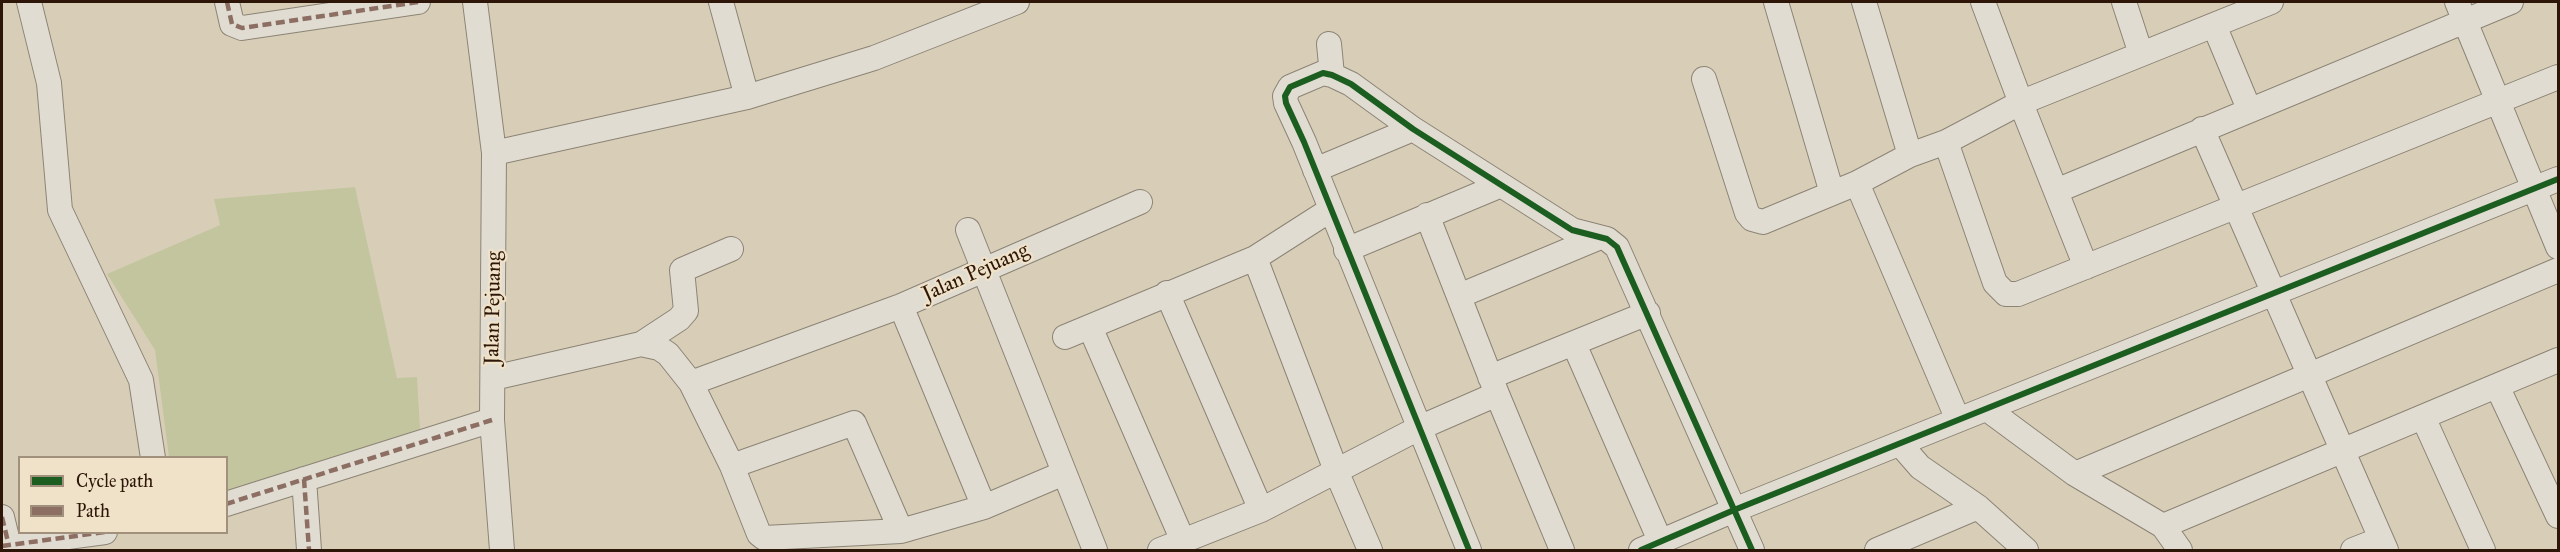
<!DOCTYPE html>
<style>
body{margin:0}
#map{position:relative;width:2560px;height:552px;overflow:hidden;background:#d8ceb8;font-family:"IM FELL Great Primer",serif}
canvas{display:block}
.frame{position:absolute;inset:0;border:3px solid #2d1607;pointer-events:none}
.legend{position:absolute;left:18px;top:456px;width:210px;height:78px;box-sizing:border-box;background:#efe2c8;border:2px solid #a1907b;margin:0;padding:8px 10px;list-style:none;font-size:18px;color:#2d1607}
.legend li{display:flex;align-items:center;gap:12px;height:30px}
.legend b{width:30px;border:2px solid #a1907b}
</style>
<div id="map">
<canvas width="2560" height="552"></canvas>
<div class="frame"></div>
<ul class="legend">
<li><b style="height:8px;background:#1b5e20"></b>Cycle path</li>
<li><b style="height:8px;background:#8d6e63"></b>Path</li>
</ul>
</div>
<script>
const g = document.querySelector('canvas').getContext('2d');
g.lineJoin = 'round';
function fillPath(path, color) {
  g.fillStyle = color;
  g.fill(path, 'evenodd');
}
function shape(rows) {
  const path = new Path2D();
  for (const r of rows) {
    path.moveTo(r[0], r[1]);
    for (let i = 2; i < r.length; i += 2) path.lineTo(r[i], r[i + 1]);
  }
  return path;
}
function stroke(path, color, width, dash) {
  g.strokeStyle = color;
  g.lineWidth = width;
  g.lineCap = dash ? 'butt' : 'round';
  g.setLineDash(dash || []);
  g.stroke(path);
}
function drawText(font, color, halo, rows, align = 'center') {
  g.font = font + ' "IM FELL Great Primer",serif';
  g.lineWidth = 4.5;
  g.setLineDash([]);
  g.textBaseline = 'middle';
  g.strokeStyle = halo;
  g.fillStyle = color;
  for (const [text, x, y, turn = 0] of rows) {
    g.save();
    g.translate(x, y);
    g.rotate((+turn || 0) * Math.PI / 180);
    g.textAlign = isNaN(turn) ? turn : align;
    if (halo) g.strokeText(text, 0, 0);
    g.fillText(text, 0, 0);
    g.restore();
  }
}
const green = shape([
 [355,187,397,378,417,377,420,429,227,492,226,458,169,457,155,350,107,274,220,225,214,199]
]);
const minor = shape([
 [29,2,49,83,60,210,141,380,153,458],
 [227,2,232,24,242,28,418,2],
 [475,2,494,153],
 [721,2,747,97],
 [1776,2,1832,193],
 [1864,2,1910,155],
 [1983,2,2024,111,2086,267],
 [2124,2,2141,54],
 [2457,2,2558,247],
 [2214,25,2249,109],
 [1329,44,1332,75],
 [1704,79,1747,213,1752,219,1763,222,1857,183],
 [2202,129,2386,550],
 [1946,142,1995,283,2006,294,2018,294,2558,77],
 [1315,170,1413,129],
 [2056,191,2511,2],
 [1427,215,1497,394,1562,550],
 [968,230,1095,550],
 [1346,250,1499,186],
 [1255,258,1337,473,1370,550],
 [1167,293,1261,510],
 [1459,296,1598,238],
 [901,306,984,507],
 [1090,327,1183,541],
 [1065,337,1255,258,1330,210],
 [641,344,679,319,686,311,682,270,731,249],
 [1574,344,1661,543],
 [1490,377,1648,313],
 [493,378,641,344,659,348,668,354,691,383,901,306,1140,202],
 [691,383,732,466,759,534,764,538,901,531,984,507,1064,473],
 [2497,386,2558,516],
 [1987,409,2075,474,2163,526,2558,360],
 [2423,417,2483,550],
 [1958,420,1857,183,1910,155,1946,142,2020,103,2271,2],
 [1900,444,1920,467,1978,507,2026,550],
 [732,466,854,423,901,531],
 [2075,474,2558,270],
 [304,479,309,550],
 [226,504,492,420],
 [2,517,9,546],
 [2163,526,2180,550],
 [2,546,105,532],
 [502,550,492,420,494,153,747,97,874,58,1017,2],
 [1160,550,1261,510,1419,428,1497,394],
 [1469,550,1304,142,1286,103,1285,96,1290,87,1323,73,1332,75,1351,84,1413,129,1572,230,1607,239,1617,247,1752,550],
 [1641,550,1734,510,2558,179],
 [1877,550,1978,507],
 [2353,550,2381,539]
]);
const quiet = shape([
 [227,2,232,24,242,28,418,2],
 [304,479,309,550],
 [226,504,492,420],
 [2,517,9,546],
 [2,546,105,532]
]);
const cycleway = shape([
 [1469,550,1304,142,1286,103,1285,96,1290,87,1323,73,1332,75,1351,84,1413,129,1572,230,1607,239,1617,247,1752,550],
 [1641,550,1734,510,2558,179]
]);
const streetNames = [
 ["Jalan Pejuang",976,273,-24],
 ["Jalan Pejuang",494,308,-89]
];
fillPath(green, '#c3c59f');
stroke(minor, '#8c8375', 26);
stroke(minor, '#e0dcd1', 24);
stroke(quiet, '#8d6e63', 4.5, [9, 4.5]);
stroke(cycleway, '#1b5e20', 6);
drawText('21px', '#2d1607', '#efe2c8', streetNames);
</script>
